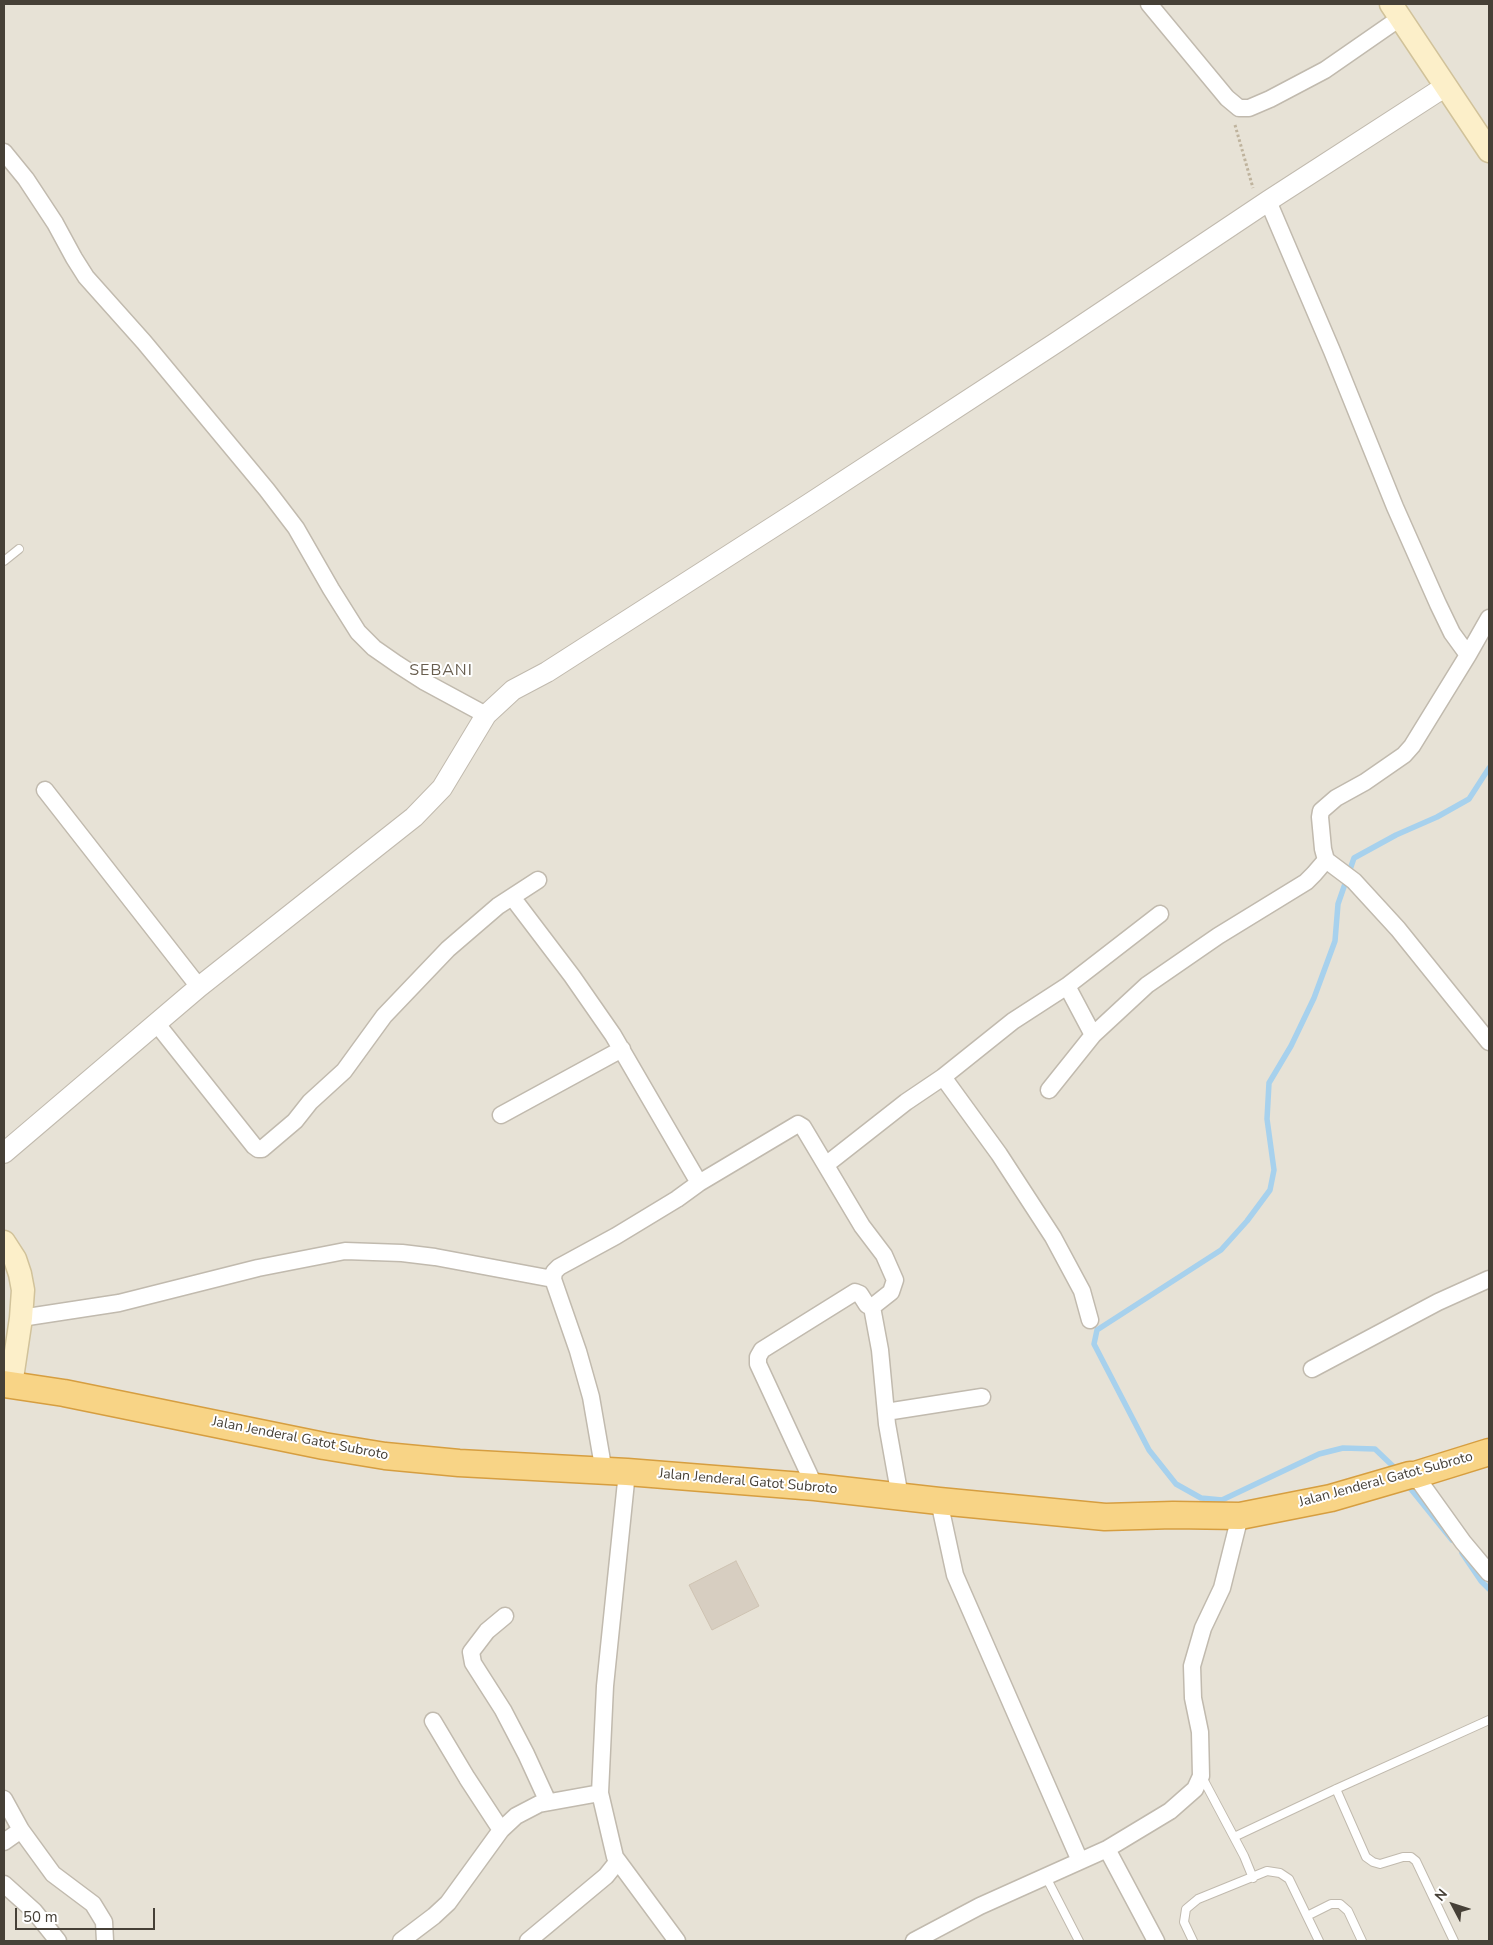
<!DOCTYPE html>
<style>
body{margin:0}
#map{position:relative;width:1493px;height:1945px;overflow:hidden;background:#f3f0e8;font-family:"Nunito Sans",sans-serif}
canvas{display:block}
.frame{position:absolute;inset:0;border:5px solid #464037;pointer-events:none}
.north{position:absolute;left:1428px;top:1880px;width:50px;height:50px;-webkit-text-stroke:4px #fff;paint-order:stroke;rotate:310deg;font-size:14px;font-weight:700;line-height:20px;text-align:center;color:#464037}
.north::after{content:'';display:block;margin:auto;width:18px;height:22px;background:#464037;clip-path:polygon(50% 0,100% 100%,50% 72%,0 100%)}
.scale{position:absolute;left:15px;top:1908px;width:140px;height:22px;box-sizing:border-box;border:2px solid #464037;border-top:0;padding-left:6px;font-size:15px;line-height:18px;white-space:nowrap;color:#464037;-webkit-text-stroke:4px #fff;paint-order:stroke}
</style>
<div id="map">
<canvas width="1493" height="1945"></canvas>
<div class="frame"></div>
<div class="north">N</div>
<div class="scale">50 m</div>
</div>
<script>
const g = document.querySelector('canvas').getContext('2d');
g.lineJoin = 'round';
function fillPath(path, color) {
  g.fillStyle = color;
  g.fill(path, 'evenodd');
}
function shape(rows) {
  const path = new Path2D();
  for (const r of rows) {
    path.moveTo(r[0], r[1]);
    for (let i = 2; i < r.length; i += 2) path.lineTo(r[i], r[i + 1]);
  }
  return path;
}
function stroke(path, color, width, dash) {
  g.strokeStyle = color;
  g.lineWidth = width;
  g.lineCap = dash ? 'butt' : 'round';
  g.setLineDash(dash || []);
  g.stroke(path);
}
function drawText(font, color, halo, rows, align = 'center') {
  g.font = font + ' "Nunito Sans",sans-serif';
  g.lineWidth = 4;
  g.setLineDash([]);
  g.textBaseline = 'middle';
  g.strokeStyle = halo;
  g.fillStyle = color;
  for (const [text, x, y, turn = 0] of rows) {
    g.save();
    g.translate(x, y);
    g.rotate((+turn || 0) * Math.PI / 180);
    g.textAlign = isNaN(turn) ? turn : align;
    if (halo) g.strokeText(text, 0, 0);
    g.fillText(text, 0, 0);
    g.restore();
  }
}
const residential = shape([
 [4,4,1489,4,1489,1941,4,1941]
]);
const stream = shape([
 [1398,1471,1375,1449,1343,1448,1319,1454,1222,1500,1201,1498,1176,1484,1149,1450,1094,1344,1097,1330,1221,1250,1247,1221,1270,1190,1274,1170,1267,1119,1269,1083,1291,1046,1314,998,1335,941,1338,904,1354,858,1396,835,1437,817,1469,799,1489,768],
 [1406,1483,1452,1540],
 [1462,1553,1481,1581,1489,1589]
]);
const building = shape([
 [736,1561,759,1606,712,1630,689,1585,736,1561]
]);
const path = shape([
 [1235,125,1253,188]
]);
const service = shape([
 [4,561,19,549],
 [1202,1777,1244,1856,1253,1878],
 [1336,1789,1366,1857,1373,1862,1380,1864,1403,1857,1411,1857,1416,1861,1454,1941],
 [1234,1837,1336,1789,1489,1720],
 [1046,1877,1079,1941],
 [1307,1916,1331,1904,1340,1904,1348,1911,1362,1941],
 [1193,1941,1184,1922,1186,1909,1198,1899,1267,1871,1280,1873,1289,1879,1319,1941]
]);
const minor = shape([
 [1149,4,1227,98,1239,108,1249,108,1270,99,1325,70,1400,18],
 [4,152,26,179,55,223,74,258,86,277,144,342,267,490,296,528,331,589,358,632,374,648,397,664,425,682,486,715],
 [1268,201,1332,351,1395,507,1438,604,1452,633,1468,655],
 [45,790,199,987],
 [1326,860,1354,881,1398,929,1489,1042],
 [512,897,572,976,613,1035,699,1183],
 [1067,986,1093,1035],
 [157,1024,254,1146,258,1149,262,1149,295,1121,310,1102,344,1071,384,1016,448,949,498,906,538,880],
 [943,1077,999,1154,1053,1237,1082,1291,1090,1320],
 [1049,1090,1093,1035,1147,985,1218,936,1306,882,1314,874,1326,860,1323,849,1320,817,1321,811,1336,798,1365,782,1404,755,1412,746,1468,655,1489,618],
 [501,1115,622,1049],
 [827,1164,906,1102,943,1077,1013,1021,1067,986,1160,914],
 [872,1307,880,1350,887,1424,900,1497],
 [21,1318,119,1303,258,1268,345,1251,402,1253,435,1257,553,1279],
 [1312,1369,1438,1302,1489,1279],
 [886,1412,982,1397],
 [604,1472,591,1397,578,1351,553,1279,554,1272,559,1267,616,1236,677,1199,699,1183,798,1124,803,1127,862,1226,884,1255,895,1280,891,1292,872,1307,867,1305,860,1294,855,1292,762,1350,758,1357,758,1364,815,1487],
 [1415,1475,1463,1542,1489,1573],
 [939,1501,955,1575,1080,1861],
 [505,1616,487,1631,471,1652,473,1663,503,1710,526,1754,548,1802],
 [433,1721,467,1778,501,1830],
 [4,1799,21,1830,53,1874,93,1904,104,1922,105,1941],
 [4,1842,21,1830],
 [618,1861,677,1941],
 [4,1884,34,1911,58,1941],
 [401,1941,434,1916,448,1903,501,1830,516,1816,539,1804,600,1793],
 [528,1941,606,1876,618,1861,615,1857,600,1793,605,1686,627,1472],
 [914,1941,980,1906,1107,1849],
 [1156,1941,1107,1849,1170,1811,1195,1789,1201,1776,1200,1732,1193,1698,1192,1666,1203,1628,1222,1588,1240,1516]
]);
const tertiary = shape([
 [4,1153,199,987,414,817,442,788,486,715,513,690,547,672,809,504,1057,342,1268,201,1446,86]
]);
const secondary = shape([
 [1391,4,1489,151],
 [4,1242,15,1259,20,1274,23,1290,21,1318,11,1385]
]);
const trunk = shape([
 [4,1384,64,1393,324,1446,385,1456,459,1463,627,1472,815,1487,939,1501,1105,1517,1173,1515,1240,1516,1331,1498,1410,1475,1415,1475,1489,1452]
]);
const streetNames = [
 ["Jalan Jenderal Gatot Subroto",300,1439,11],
 ["Jalan Jenderal Gatot Subroto",1386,1480,-15],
 ["Jalan Jenderal Gatot Subroto",748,1482,5]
];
const quarterNames = [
 ["SEBANI",441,671]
];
fillPath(residential, '#e7e2d6');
stroke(stream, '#a7d1ed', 5.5);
fillPath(building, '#d7cec1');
stroke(building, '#cfc3b2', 1);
stroke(service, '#c1baae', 10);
stroke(minor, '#c1baae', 19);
stroke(tertiary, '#c1baae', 22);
stroke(secondary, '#d1c29a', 25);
stroke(trunk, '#d69e40', 29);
stroke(path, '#bfb39d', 3, [2.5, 2.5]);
stroke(service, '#fff', 8);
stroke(minor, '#fff', 16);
stroke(tertiary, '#fff', 20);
stroke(secondary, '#fcefc9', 22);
stroke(trunk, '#f8d486', 26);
drawText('14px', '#464037', '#fff', streetNames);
g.letterSpacing = '1px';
drawText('16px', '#685e4f', '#fff', quarterNames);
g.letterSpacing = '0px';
</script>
